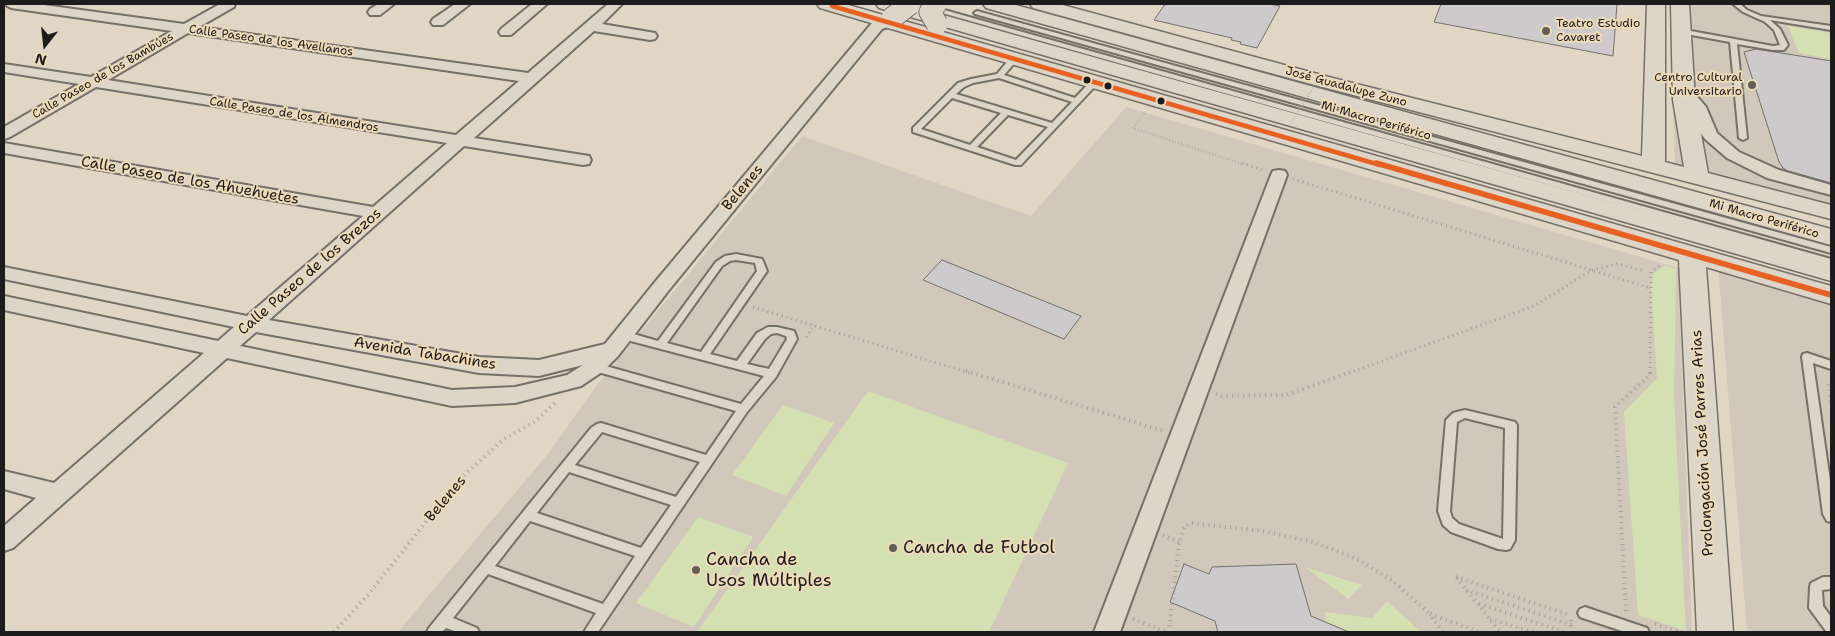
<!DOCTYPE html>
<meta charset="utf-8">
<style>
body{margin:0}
#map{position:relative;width:1835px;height:636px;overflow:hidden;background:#e1d6c4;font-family:"Shantell Sans",sans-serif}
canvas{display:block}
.frame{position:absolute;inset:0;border:5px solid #1c1c1c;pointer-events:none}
.north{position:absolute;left:20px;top:20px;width:50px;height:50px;-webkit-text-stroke:4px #eddab8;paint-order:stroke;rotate:196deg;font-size:14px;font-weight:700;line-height:20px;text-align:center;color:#1c1c1c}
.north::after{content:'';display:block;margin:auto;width:18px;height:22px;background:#1c1c1c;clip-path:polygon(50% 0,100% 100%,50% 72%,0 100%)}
</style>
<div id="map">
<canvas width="1835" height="636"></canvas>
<div class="frame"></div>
<div class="north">N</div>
</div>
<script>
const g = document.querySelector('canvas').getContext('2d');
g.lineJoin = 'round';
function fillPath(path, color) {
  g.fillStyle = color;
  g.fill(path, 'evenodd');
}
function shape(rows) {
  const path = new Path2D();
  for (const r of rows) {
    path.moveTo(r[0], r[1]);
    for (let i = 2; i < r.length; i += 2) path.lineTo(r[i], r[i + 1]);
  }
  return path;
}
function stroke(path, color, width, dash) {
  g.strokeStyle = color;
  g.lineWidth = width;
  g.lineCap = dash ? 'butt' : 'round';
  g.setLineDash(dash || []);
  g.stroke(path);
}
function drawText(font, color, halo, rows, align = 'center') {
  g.font = font + ' "Shantell Sans",sans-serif';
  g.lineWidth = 4;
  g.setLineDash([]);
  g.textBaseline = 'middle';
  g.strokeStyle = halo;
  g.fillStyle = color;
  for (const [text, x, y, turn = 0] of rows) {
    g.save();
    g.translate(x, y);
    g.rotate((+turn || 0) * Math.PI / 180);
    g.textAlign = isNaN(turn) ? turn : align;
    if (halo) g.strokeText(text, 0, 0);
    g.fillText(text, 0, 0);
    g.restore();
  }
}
const built = shape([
 [1670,4,1831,4,1831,205,1675,165],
 [1126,107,1678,268,1692,632,398,632,551,450,597,385,802,136,1031,216],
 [1718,265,1790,294,1831,303,1831,632,1747,632]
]);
const green = shape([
 [1788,26,1831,33,1831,59,1799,53],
 [1665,265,1676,269,1674,397,1686,631,1638,615,1624,412,1657,378,1651,288,1653,274],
 [868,391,1068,463,989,632,697,632],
 [783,405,834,423,786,496,732,475],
 [698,517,753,537,694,627,636,603],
 [1305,567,1362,585,1348,599],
 [1387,601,1421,632,1350,632,1326,622,1325,612,1372,618]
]);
const building = shape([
 [1165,4,1269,4,1280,6,1257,48,1240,44,1241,42,1231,40,1232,38,1154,20,1165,4],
 [1441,4,1617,4,1613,56,1434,22,1441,4],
 [1756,49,1831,61,1831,183,1788,171,1783,168,1779,162,1744,52,1756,49],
 [942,260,1081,316,1064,339,923,280,942,260],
 [1184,564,1209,574,1212,567,1296,564,1311,616,1349,632,1218,632,1215,621,1170,602,1184,564]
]);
const pathFar2 = shape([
 [1144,113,1133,128,1246,165]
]);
const pathFar1 = shape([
 [1242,163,1263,170],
 [1293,179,1650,288],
 [753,307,970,373],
 [806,337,814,325],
 [1349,373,1534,306,1592,270,1618,264,1645,271],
 [1650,373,1651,272,1662,264]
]);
const path = shape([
 [966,371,1164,431],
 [1831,383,1828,382,1831,405],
 [1216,394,1222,396,1287,395,1353,371],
 [1163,535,1179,542],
 [1456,577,1570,615],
 [1457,578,1500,632],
 [1466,590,1572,625],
 [1479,604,1564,632],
 [1626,611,1615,407,1650,375,1650,371],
 [1133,619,1167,632],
 [1490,619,1533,632],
 [1571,620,1571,632],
 [1655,624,1680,632],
 [334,632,368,595,459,480,504,439,537,420,556,402],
 [1169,632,1179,542,1184,528,1189,523,1262,531,1314,542,1359,560,1393,581,1430,614],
 [1442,632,1430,614,1479,632]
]);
const lane = shape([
 [1733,4,1740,4,1747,10,1761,16,1831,26,1831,30,1770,20,1780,29,1788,45,1784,50,1773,50,1737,44,1747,138,1743,140,1739,138,1730,42,1680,33,1677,31,1680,29,1773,46,1780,45,1774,30,1765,22,1743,12,1733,4],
 [930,6,1831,259,1831,265,928,9,927,8,930,6],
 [977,11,1831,247,1831,253,975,14,974,13,977,11],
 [1012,56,1019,58,1004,75,1075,98,1093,79,1099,79,1100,81,1021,165,1015,165,913,132,913,128,958,83,971,79,997,74,1012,56],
 [999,78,1072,102,1052,123,956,94,964,87,973,83,999,78],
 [952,98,1001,113,970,145,921,129,952,98],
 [1008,115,1048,127,1016,160,977,147,1008,115],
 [736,254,762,259,767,271,710,354,737,361,757,333,768,327,777,327,794,331,797,339,776,377,747,412,598,632,584,632,596,613,488,574,453,618,477,628,479,632,457,632,446,628,442,632,427,632,429,628,591,428,597,424,601,423,706,455,736,411,591,370,590,367,591,364,595,363,741,404,764,376,623,339,618,335,623,331,658,341,716,262,725,256,736,254],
 [736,260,755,263,757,271,701,352,667,343,722,266,730,261,736,260],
 [777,333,786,336,787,339,769,369,747,364,765,339,771,334,777,333],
 [602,432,700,462,676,497,575,465,602,432],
 [569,472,671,505,641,548,537,513,569,472],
 [530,521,635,556,603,604,495,566,530,521],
 [1807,353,1831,361,1831,369,1813,363,1831,488,1831,522,1827,521,1823,514,1802,357,1803,354,1807,353],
 [1465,410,1511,421,1515,422,1517,425,1515,540,1510,549,1506,550,1498,549,1451,532,1443,525,1438,511,1446,420,1453,413,1465,410],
 [1465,418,1505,428,1503,539,1459,524,1452,518,1450,511,1457,422,1465,418],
 [1823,577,1831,577,1831,589,1822,590,1823,606,1831,617,1831,632,1826,631,1809,608,1810,587,1811,583,1823,577],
 [1585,607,1647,628,1649,632,1625,632,1580,617,1578,613,1580,609,1585,607]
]);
const street = shape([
 [4,4,37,4,184,24,220,4,235,4,234,7,199,27,528,73,608,4,622,4,602,24,655,33,657,36,655,39,650,40,594,31,474,138,583,155,589,156,591,160,589,164,583,165,464,146,269,320,479,357,539,360,605,344,655,282,872,23,888,18,895,22,893,25,882,29,669,290,618,356,602,372,581,386,515,403,452,406,227,358,13,548,4,551,4,526,36,498,4,489,4,471,54,483,204,353,4,310,4,296,218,341,234,327,4,279,4,267,247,316,363,216,4,153,4,143,373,207,447,143,96,87,10,137,4,139,4,127,79,84,4,72,4,64,91,77,172,31,11,8,4,4],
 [188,33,519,81,456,135,108,80,188,33],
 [256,332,479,373,539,376,583,365,567,375,515,387,452,390,240,346,256,332],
 [378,4,394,4,380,15,370,15,368,12,370,9,378,4],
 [455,4,470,4,443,25,433,25,431,22,433,19,455,4],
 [532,4,547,4,511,35,501,35,499,32,501,29,532,4],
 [1683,84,1688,86,1706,107,1717,133,1739,152,1779,170,1831,185,1831,195,1767,178,1727,158,1705,139,1698,129,1693,111,1675,89,1678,86,1683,84],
 [1279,170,1285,171,1287,175,1120,632,1094,632,1271,175,1273,171,1279,170]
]);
const secondary = shape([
 [817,4,845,4,1831,286,1831,304,1706,267,1733,632,1697,632,1679,260,820,8,817,4],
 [1030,4,1059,4,1325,76,1642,156,1647,4,1665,4,1665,162,1684,167,1673,100,1671,4,1689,4,1695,100,1708,173,1831,205,1831,219,1311,84,1033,8,1030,4]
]);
const highway = shape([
 [876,4,904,4,1831,264,1831,281,879,8,876,4],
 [983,4,1012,4,1831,229,1831,245,986,8,983,4]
]);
const pathBridge = shape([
 [1292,122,1314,86]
]);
const secondaryBridge = shape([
 [936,4,930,12,937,24],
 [892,18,910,4]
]);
const bus1Far1 = shape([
 [832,6,1380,165]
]);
const bus1 = shape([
 [1376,163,1831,295]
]);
const markers = [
 [1546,31,5,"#615d57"],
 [1087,80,4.5,"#1c1c1c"],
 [1752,85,5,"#615d57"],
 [1108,86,4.5,"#1c1c1c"],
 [1161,101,4.5,"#1c1c1c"],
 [893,548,5,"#615d57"],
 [696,570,5,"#615d57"]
];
const farPoinames = [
 ["Teatro Estudio",1556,24],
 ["Cavaret",1556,38],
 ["Centro Cultural",1742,78,"right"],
 ["Universitario",1742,92,"right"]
];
const farStreetnames = [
 ["Calle Paseo de los Avellanos",271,41,8],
 ["Calle Paseo de los Bambúes",103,76,-30],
 ["José Guadalupe Zuno",1346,87,15],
 ["Calle Paseo de los Almendros",294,115,9],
 ["Mi Macro Periférico",1376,121,16],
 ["Mi Macro Periférico",1764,219,16]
];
const streetNames = [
 ["Calle Paseo de los Ahuehuetes",190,181,10],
 ["Belenes",743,188,-50],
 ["Calle Paseo de los Brezos",310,272,-41],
 ["Avenida Tabachines",425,354,9],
 ["Prolongación José Parres Arias",1703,443,-93],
 ["Belenes",446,499,-50]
];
const nearPoinames = [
 ["Cancha de Futbol",903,548],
 ["Cancha de",706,560],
 ["Usos Múltiples",706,581]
];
fillPath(built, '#d1c7bb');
fillPath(green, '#d4e0b1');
fillPath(building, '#cecacc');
stroke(building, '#757068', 1);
stroke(lane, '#757068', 4);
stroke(street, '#757068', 4);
stroke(secondary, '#757068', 3);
stroke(highway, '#757068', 3);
stroke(pathFar2, '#a6a096', 2.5, [0.5, 2.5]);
stroke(pathFar1, '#a6a096', 3, [1, 4]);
stroke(path, '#a6a096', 4, [1, 4.5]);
fillPath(lane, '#ddd5c8');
fillPath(street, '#ddd5c8');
fillPath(secondary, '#ddd5c8');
fillPath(highway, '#ddd5c8');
stroke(secondaryBridge, '#757068', 23, []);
stroke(pathBridge, '#a6a096', 2.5, [0.5, 2.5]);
stroke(secondaryBridge, '#ddd5c8', 21);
stroke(bus1Far1, '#e76122', 4.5);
stroke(bus1, '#e76122', 5.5);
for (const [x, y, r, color] of markers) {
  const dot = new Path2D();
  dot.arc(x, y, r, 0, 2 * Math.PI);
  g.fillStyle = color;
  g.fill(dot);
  stroke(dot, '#eddab8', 2);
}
drawText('12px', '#1c1c1c', '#eddab8', farPoinames, 'left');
drawText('12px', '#1c1c1c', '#eddab8', farStreetnames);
drawText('15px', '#1c1c1c', '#eddab8', streetNames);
drawText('18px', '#1c1c1c', '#eddab8', nearPoinames, 'left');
</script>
